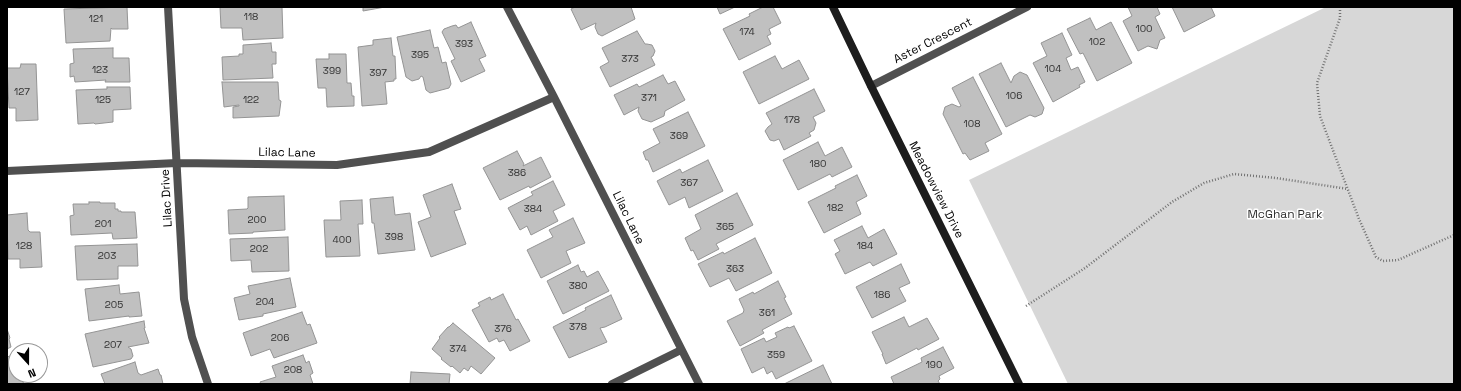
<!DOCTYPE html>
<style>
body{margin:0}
#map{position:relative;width:1461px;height:391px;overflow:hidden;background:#fff;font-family:"Space Grotesk",sans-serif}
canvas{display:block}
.frame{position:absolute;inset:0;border:8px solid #000;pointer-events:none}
.north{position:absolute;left:8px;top:343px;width:40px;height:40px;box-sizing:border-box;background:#fff;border:1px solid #999;border-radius:50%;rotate:159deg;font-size:11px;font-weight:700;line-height:16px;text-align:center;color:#000}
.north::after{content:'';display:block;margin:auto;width:14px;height:18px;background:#000;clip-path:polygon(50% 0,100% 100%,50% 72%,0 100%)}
</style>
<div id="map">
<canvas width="1461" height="391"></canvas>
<div class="frame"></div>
<div class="north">N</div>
</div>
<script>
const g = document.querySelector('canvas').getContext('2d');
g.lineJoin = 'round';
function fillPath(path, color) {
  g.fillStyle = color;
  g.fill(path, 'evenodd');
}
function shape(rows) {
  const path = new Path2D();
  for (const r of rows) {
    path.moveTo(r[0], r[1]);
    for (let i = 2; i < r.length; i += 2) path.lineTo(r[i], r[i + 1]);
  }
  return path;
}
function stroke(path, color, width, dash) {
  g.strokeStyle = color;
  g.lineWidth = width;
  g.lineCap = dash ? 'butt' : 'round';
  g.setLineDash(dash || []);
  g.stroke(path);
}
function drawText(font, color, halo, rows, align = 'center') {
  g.font = font + ' "Space Grotesk",sans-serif';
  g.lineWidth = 3;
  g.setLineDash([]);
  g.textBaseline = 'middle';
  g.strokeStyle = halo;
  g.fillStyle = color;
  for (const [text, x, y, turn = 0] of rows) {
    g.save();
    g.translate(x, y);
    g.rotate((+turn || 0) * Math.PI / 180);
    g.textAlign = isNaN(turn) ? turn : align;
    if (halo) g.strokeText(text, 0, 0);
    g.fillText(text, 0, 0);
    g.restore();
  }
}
const green = shape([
 [1326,7,1454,7,1454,384,1068,384,969,180]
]);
const building = shape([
 [127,7,128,29,112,29,111,28,110,41,66,43,64,9,127,7],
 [220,7,282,7,283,38,243,40,242,28,221,28,220,7],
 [363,7,385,7,363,11,363,7],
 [575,7,631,7,635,19,602,36,598,34,595,27,596,23,581,30,571,9,575,7],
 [717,7,735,7,720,14,717,7],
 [763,7,773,7,781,23,769,29,771,34,767,36,771,44,739,60,723,29,750,16,749,14,763,7],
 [1128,7,1157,7,1160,14,1155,17,1165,38,1160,40,1157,49,1148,46,1138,51,1123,21,1132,16,1128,7],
 [1172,7,1211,7,1215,16,1184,32,1172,7],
 [1090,18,1096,30,1111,22,1132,63,1097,81,1083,53,1080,54,1067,29,1090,18],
 [471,22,486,56,479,59,485,71,461,82,451,61,455,59,442,32,444,29,452,26,456,25,458,28,471,22],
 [430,30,434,48,438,47,442,63,446,62,451,84,449,88,430,93,426,90,423,77,421,76,419,79,412,81,406,77,397,37,430,30],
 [637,31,645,44,647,44,652,45,655,51,653,56,651,57,655,65,610,87,600,67,609,62,602,48,637,31],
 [1062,33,1072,55,1066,58,1071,70,1078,67,1085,82,1079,85,1080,87,1053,102,1033,63,1047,56,1041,43,1062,33],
 [391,38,393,56,395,56,396,79,394,79,394,81,385,82,387,104,362,106,358,47,373,45,373,40,391,38],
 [271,43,272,52,276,52,276,64,272,64,273,78,223,80,222,57,239,56,239,54,243,54,243,45,271,43],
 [113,48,113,58,129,58,130,82,105,82,106,80,75,82,74,76,70,77,70,64,74,63,73,49,113,48],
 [329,54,346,54,347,83,351,83,352,96,354,96,354,106,327,107,326,88,318,88,316,59,329,59,329,54],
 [775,56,782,69,799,60,809,79,759,104,743,72,775,56],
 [1001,63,1011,83,1014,76,1020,72,1027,75,1044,108,1042,114,1035,117,1030,115,1006,127,979,74,1001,63],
 [21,64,36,64,38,120,16,121,16,108,9,108,7,68,20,68,21,64],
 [663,75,668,84,675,81,685,100,665,111,664,116,651,122,642,119,638,111,639,107,624,115,614,95,637,84,639,87,663,75],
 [973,77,1002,134,985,143,989,151,970,160,965,153,963,154,943,114,945,107,952,104,959,107,961,106,952,88,973,77],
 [222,82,278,82,279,100,281,101,279,116,233,118,233,107,239,106,239,105,224,107,222,82],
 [107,87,130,87,131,109,113,110,113,122,95,124,94,123,78,124,76,90,107,89,107,87],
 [814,89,825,111,813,117,816,123,814,130,809,133,811,136,784,150,779,139,774,141,770,140,765,131,768,127,772,124,766,113,814,89],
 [688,112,705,146,653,172,648,160,646,160,643,152,660,143,653,129,688,112],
 [818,142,825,156,842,147,852,167,832,177,830,174,798,190,783,160,818,142],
 [517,151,524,164,523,166,541,157,551,177,530,188,529,186,500,200,483,168,517,151],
 [708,160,723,191,689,208,685,197,669,205,657,181,680,169,682,173,708,160],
 [857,175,867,196,856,202,861,214,824,233,808,202,836,188,835,186,857,175],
 [553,181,565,205,553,211,558,221,531,235,527,226,520,230,508,208,533,195,531,192,553,181],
 [452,184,461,209,454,211,466,244,431,257,418,222,431,217,423,195,452,184],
 [737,193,753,225,716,244,719,249,698,260,693,250,691,251,685,238,701,229,695,215,737,193],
 [284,196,285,230,253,232,253,233,229,234,228,210,247,209,248,208,248,197,284,196],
 [393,197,395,215,410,213,415,250,378,254,374,223,372,223,370,199,393,197],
 [362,200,363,224,358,224,360,256,326,257,324,220,341,220,340,201,362,200],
 [89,202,100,202,100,203,115,203,115,209,118,209,118,211,121,211,121,212,135,212,137,238,113,239,112,233,71,235,70,216,74,215,73,204,89,204,89,202],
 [27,213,28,230,30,232,40,232,42,267,20,268,20,259,8,259,7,215,27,213],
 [573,218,585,243,566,251,571,263,541,278,527,250,553,237,549,230,573,218],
 [862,226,868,238,884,229,897,254,873,266,870,262,845,274,835,254,840,251,834,240,862,226],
 [288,237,289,271,252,272,251,260,231,261,230,239,288,237],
 [755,238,772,273,736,291,729,278,710,287,698,264,723,252,724,254,755,238],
 [137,244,138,266,118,266,118,279,77,280,75,246,137,244],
 [901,264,910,283,899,288,906,301,872,318,856,287,901,264],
 [578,265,581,272,584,271,587,277,598,271,609,291,563,314,547,281,578,265],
 [290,278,296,307,263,314,263,316,239,320,234,298,250,294,248,286,290,278],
 [778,281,786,297,784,298,792,314,762,330,764,333,740,346,727,321,743,313,744,310,739,299,753,292,754,294,778,281],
 [119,285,120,294,139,292,142,316,129,317,129,316,89,321,85,289,119,285],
 [503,294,516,320,518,319,530,341,510,351,504,340,499,342,497,338,489,342,472,310,480,306,478,303,490,297,491,300,503,294],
 [611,295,622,319,605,327,600,328,607,342,569,358,553,327,586,310,585,308,611,295],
 [302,312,307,325,310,324,317,343,274,358,270,349,251,356,243,333,302,312],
 [904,317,909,327,927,318,939,339,918,350,917,348,886,364,882,354,883,354,872,332,904,317],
 [144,321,145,328,144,328,149,343,128,347,131,349,133,356,131,359,93,367,85,334,144,321],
 [453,323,495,358,481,374,471,366,468,371,464,368,460,373,452,366,451,367,441,359,442,358,432,349,440,338,439,337,448,327,449,327,453,323],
 [794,326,812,361,776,379,772,371,767,374,764,367,752,373,741,349,764,338,766,342,777,337,775,333,788,327,789,328,794,326],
 [7,329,10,338,9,339,11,347,7,349,7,329],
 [943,347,954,368,939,376,940,379,938,381,940,384,894,384,891,377,922,362,921,358,943,347],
 [13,355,16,362,16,375,26,375,27,378,22,380,24,384,7,384,7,357,13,355],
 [303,355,306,363,309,361,313,373,310,375,313,384,261,384,260,382,276,377,272,366,303,355],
 [135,362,138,373,141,375,158,369,160,375,161,375,163,384,105,384,101,374,135,362],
 [823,365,832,384,784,384,823,365],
 [411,372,450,374,449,384,410,384,411,372]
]);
const path = shape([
 [1340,7,1340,18,1317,83,1320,116,1359,219,1376,257,1383,261,1398,260,1454,235],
 [1026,306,1085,268,1172,202,1204,183,1234,174,1276,178,1348,189]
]);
const street = shape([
 [168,7,184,299,192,337,208,384],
 [507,7,554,97,699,384],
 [871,86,1027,7],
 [7,171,177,163,337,165,429,152,554,97],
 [612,384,681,350]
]);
const secondary = shape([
 [833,7,871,86,1019,384]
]);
const numberNames = [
 ["118",251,17],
 ["121",96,19],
 ["100",1144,29],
 ["174",747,32],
 ["102",1097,42],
 ["393",464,44],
 ["395",420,55],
 ["373",630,59],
 ["104",1053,69],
 ["123",100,70],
 ["399",332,71],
 ["397",378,73],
 ["127",22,92],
 ["106",1014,96],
 ["371",649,98],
 ["125",103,100],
 ["122",251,100],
 ["178",792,120],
 ["108",972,124],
 ["369",679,136],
 ["180",818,164],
 ["386",517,173],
 ["367",689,183],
 ["182",835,208],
 ["384",533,209],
 ["200",257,220],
 ["201",103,224],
 ["365",725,227],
 ["398",394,237],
 ["400",342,240],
 ["128",24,246],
 ["184",865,246],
 ["202",259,249],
 ["203",107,256],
 ["363",735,269],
 ["380",578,286],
 ["186",882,295],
 ["204",265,302],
 ["205",114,305],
 ["361",767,313],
 ["378",578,327],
 ["376",503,329],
 ["206",280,338],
 ["207",113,345],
 ["374",458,349],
 ["359",776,355],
 ["190",934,365],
 ["208",293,370]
];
const streetNames = [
 ["Aster Crescent",933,41,-27],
 ["Lilac Lane",287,153,1],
 ["Meadowview Drive",936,190,63],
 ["Lilac Drive",167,198,-93],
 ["Lilac Lane",628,218,64]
];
const parkNames = [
 ["McGhan Park",1285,215]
];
fillPath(green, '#d7d7d7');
fillPath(building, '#c0c0c0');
stroke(building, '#949494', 1);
stroke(path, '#727272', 2.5, [1, 2]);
stroke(street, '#505050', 8);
stroke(secondary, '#1d1d1d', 8);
drawText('10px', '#303030', null, numberNames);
drawText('12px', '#000', '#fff', streetNames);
drawText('12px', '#2e2e2e', '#fff', parkNames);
</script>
